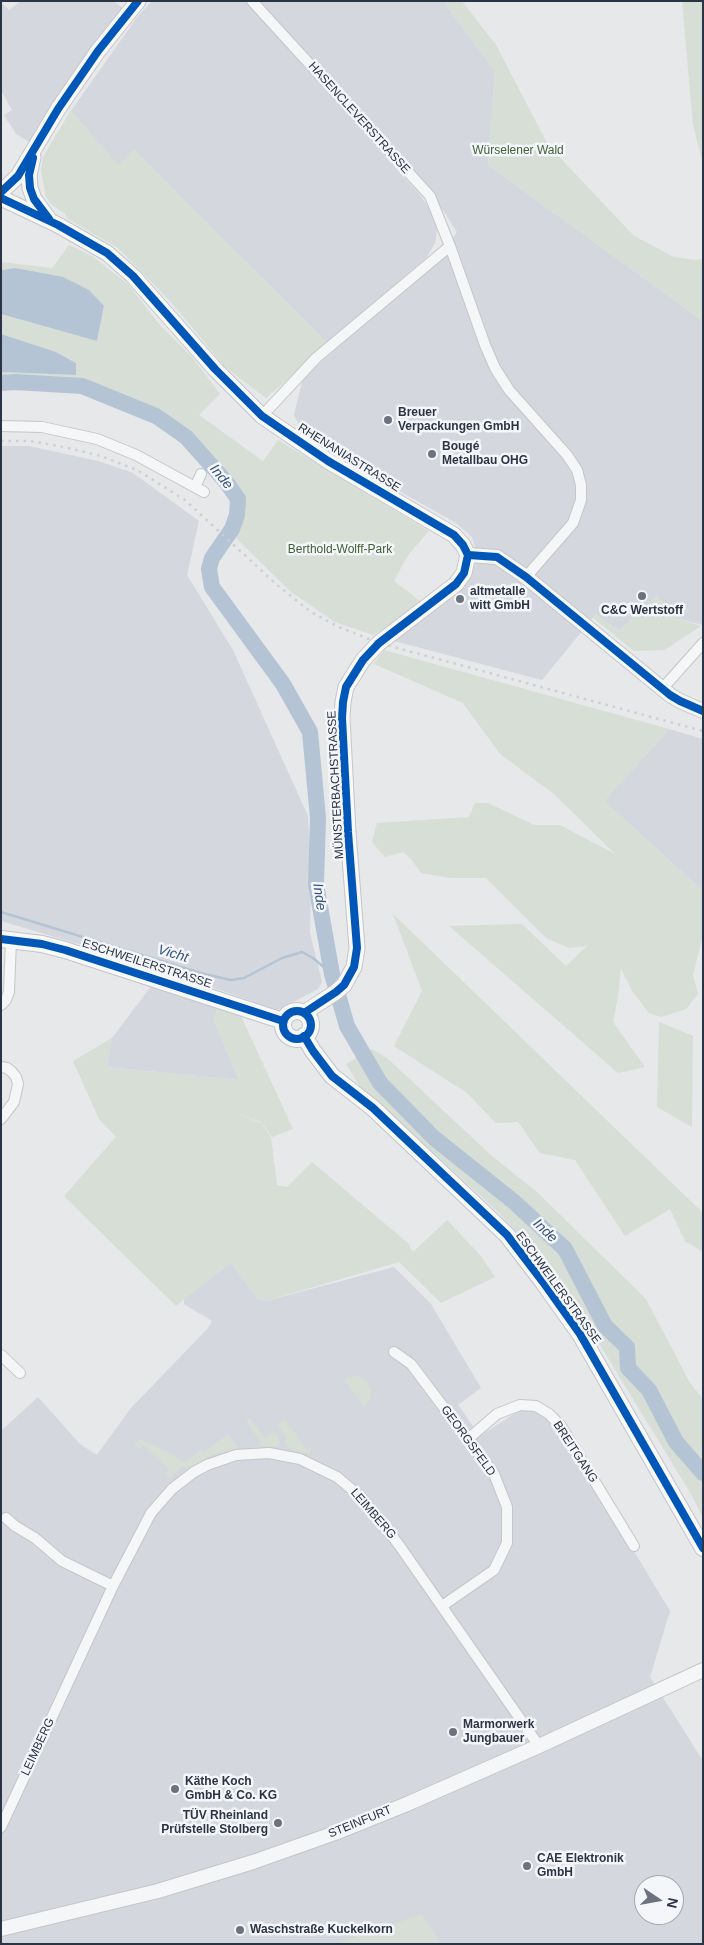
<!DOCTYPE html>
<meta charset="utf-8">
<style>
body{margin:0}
#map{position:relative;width:704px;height:1945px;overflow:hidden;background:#e6e8ea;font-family:Helvetica,sans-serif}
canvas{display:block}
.frame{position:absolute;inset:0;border:2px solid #2b3445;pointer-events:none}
.north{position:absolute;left:634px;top:1875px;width:50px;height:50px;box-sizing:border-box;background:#f4f6f9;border:1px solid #a4a8b1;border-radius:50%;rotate:102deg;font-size:14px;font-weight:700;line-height:20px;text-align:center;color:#2b3445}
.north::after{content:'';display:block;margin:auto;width:18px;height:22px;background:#6c737f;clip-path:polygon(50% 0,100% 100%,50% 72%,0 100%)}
</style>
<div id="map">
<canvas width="704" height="1945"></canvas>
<div class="frame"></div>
<div class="north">N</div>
</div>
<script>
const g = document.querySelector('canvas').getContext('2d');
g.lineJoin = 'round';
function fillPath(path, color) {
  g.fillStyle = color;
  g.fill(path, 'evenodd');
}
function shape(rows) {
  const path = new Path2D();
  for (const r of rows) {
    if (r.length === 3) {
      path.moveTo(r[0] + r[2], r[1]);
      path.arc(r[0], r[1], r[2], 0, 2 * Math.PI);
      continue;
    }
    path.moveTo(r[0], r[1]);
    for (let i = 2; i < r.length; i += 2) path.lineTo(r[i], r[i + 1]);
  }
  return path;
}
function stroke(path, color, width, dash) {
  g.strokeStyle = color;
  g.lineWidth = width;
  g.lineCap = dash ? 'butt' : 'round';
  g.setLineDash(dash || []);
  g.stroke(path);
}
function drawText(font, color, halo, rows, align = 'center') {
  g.font = font + ' Helvetica,sans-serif';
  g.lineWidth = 5;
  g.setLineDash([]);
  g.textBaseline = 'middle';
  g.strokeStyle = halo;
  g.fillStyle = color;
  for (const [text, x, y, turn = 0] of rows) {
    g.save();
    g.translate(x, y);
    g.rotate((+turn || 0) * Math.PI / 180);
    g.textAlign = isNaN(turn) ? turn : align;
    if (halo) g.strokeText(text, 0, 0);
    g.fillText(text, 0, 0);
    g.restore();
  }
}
const built = shape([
 [21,1,113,1,126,10,29,142,16,134,5,117,4,115,12,110,2,92,1,88,1,2,9,10],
 [152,1,245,1,420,195,432,212,437,230,435,243,427,257,327,343,134,150,118,166,71,111,138,16],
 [257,1,443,1,495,71,488,165,703,321,703,625,675,618,657,596,619,631,596,614,542,680,394,641,471,574,478,557,472,537,456,523,307,439,294,415,303,378,434,263,457,232,428,187],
 [1,446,29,446,98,461,133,473,199,521,187,575,233,650,308,816,311,882,310,933,322,982,318,989,278,1010,135,961,1,921],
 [669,729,703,739,703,891,604,801],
 [152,985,219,1006,213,1019,239,1080,107,1067,112,1038],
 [231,1262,258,1299,266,1301,394,1267,431,1304,481,1388,458,1405,480,1436,520,1410,535,1411,561,1430,670,1611,650,1677,703,1761,703,1944,1,1944,1,1431,38,1397,80,1444,97,1455,130,1409,208,1328,212,1321,184,1304,184,1299],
 [644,1885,674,1885,674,1915,644,1915]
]);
const green = shape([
 [443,1,462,1,496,45,548,145,634,236,674,257,696,260,703,259,703,321,488,165,495,71],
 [682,1,703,1,703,164,693,125],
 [71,110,118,165,134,149,328,344,266,398,225,367,170,301,118,248,68,219,65,214,52,205,46,197,41,171,43,157],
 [69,245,92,256,128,284,159,324,192,357,220,394,199,415,263,461,278,440,429,531,408,555,394,581,424,604,373,635,335,622,291,592,235,537,242,508,239,492,200,442,176,424,143,407,85,383,61,380,23,378,1,380,1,372,76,375,76,363,56,352,1,334,1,314,97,341,104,306,15,268,1,270,1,262,52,268],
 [657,596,675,618,701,626,664,650,634,651,593,618,596,614,619,631],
 [384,650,669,729,604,801,703,891,703,935,693,975,698,994,686,1009,661,1017,649,1013,632,991,621,968,618,997,613,1022,645,1067,618,1073,449,926,522,924,566,966,587,946,569,948,546,938,486,878,450,878,421,873,412,860,403,852,385,857,372,842,377,823,469,817,475,803,488,803,534,825,560,825,615,854,554,794,500,754,463,703,374,664],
 [393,914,703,1213,703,1252,685,1241,670,1209,625,1236,575,1160,540,1153,518,1122,496,1123,467,1093,394,1046,422,991],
 [219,1006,240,1014,293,1129,272,1137,261,1122,235,1113,261,1123,271,1137,277,1185,287,1187,312,1162,409,1244,411,1250,414,1251,447,1220,481,1256,495,1277,441,1303,399,1262,266,1301,258,1299,231,1262,176,1306,64,1196,145,1104,116,1137,99,1119,73,1061,112,1038,107,1067,239,1080,213,1019],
 [659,1022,693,1036,692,1127,657,1107],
 [372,1049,387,1058,492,1156,538,1193,646,1299,690,1383,703,1399,703,1518,691,1494,592,1332,554,1276,519,1234,497,1211,359,1085,346,1064],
 [356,1375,366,1380,371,1389,370,1399,364,1407,344,1379],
 [250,1418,265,1438,274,1431,278,1437,280,1447,257,1446,261,1443,246,1421],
 [285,1419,307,1450,312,1447,309,1454,291,1450,285,1444,285,1436,277,1425],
 [228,1434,239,1448,212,1455,186,1469,183,1466,170,1479,165,1474,169,1469,143,1445,139,1449,134,1445,139,1439,155,1445,185,1462,202,1449,204,1452],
 [422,1914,441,1944,334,1944]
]);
const water = shape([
 [15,268,63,277,89,290,104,306,97,341,1,314,1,270],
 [1,334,56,352,76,363,76,375,1,372]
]);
const stream = shape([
 [1,912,204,974,231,980,244,978,282,958,302,952,313,958,332,974]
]);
const river = shape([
 [1,383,15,382,82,386,156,416,186,437,227,483,238,499,237,515,232,529,212,558,209,569,212,587,283,684,310,732,318,818,316,884,332,974,347,1026,380,1083,434,1138,513,1201,565,1249,605,1326,627,1347,628,1368,649,1390,676,1442,703,1473]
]);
const minor = shape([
 [252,1,430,196,450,246],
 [262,416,316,358,450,246,485,345,495,368,509,390,567,455,577,470,581,485,581,500,573,523,526,577],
 [1,426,42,427,97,439,136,455,204,492],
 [195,487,201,474],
 [663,688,703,643],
 [1,1005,6,1000,9,992,11,940],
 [1,1067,7,1068,12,1072,16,1077,18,1084,14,1102,1,1119],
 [394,1352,411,1364,494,1474,507,1507,507,1543,494,1570,442,1606],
 [1,1355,20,1373],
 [468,1439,497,1414,520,1405,536,1406,549,1414,561,1426,634,1546],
 [6,1518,15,1526,35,1538,62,1561,113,1586],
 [1,1827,113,1586,151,1513,172,1489,194,1472,207,1465,236,1455,269,1453,300,1459,337,1477,362,1498,399,1545,539,1746]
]);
const tertiary = shape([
 [468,555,497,557,526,577,670,695,680,701,703,711],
 [1,1929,158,1891,253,1862,335,1833,407,1804,539,1746,703,1670]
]);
const secondary = shape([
 [33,157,29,175,30,188,34,199,48,218],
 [1,192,18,176,58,109,98,51,138,1],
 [1,198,58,225,107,253,133,276,215,369,262,416,328,461,454,535,463,545,468,555,464,573,456,584,379,643,363,660,346,687,343,702,342,718,348,832,357,948,354,967,344,985,336,992,304,1013]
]);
const primary = shape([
 [1,939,42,944,65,950,283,1021],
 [297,1025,14],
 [304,1036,313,1051,332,1076,373,1108,507,1235,543,1282,580,1334,703,1548]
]);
const rail = shape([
 [1,441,30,441,64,447,101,456,137,470,185,500,276,584,311,612,339,627,379,643,703,731]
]);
const cycleway = shape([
 [33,158,29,175,30,188,34,199,49,219],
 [1,192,18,176,58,109,98,51,138,1],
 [1,198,58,225,107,253,133,276,215,369,262,416,328,461,454,535,463,545,468,555],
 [468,555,497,557,526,577,670,695,680,701,703,711],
 [1,939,42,944,65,950,283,1021],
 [297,1025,14],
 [304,1013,336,992,344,985,354,967,357,948,348,832,342,718,343,702,346,687,363,660,379,643,456,584,464,573,468,555],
 [304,1036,313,1051,332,1076,373,1108,507,1235,543,1282,580,1334,703,1548]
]);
const markers = [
 [388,420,5,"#6c737f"],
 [432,454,5,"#6c737f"],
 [642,596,5,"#6c737f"],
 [460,599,5,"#6c737f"],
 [453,1732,5,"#6c737f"],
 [175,1789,5,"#6c737f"],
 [278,1823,5,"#6c737f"],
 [527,1866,5,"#6c737f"],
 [240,1930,5,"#6c737f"]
];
const streetNames = [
 ["HASENCLEVERSTRASSE",359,118,48],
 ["RHENANIASTRASSE",349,458,32],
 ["MÜNSTERBACHSTRASSE",336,785,-93],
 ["ESCHWEILERSTRASSE",147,964,18],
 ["ESCHWEILERSTRASSE",558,1288,54],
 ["GEORGSFELD",468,1441,54],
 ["BREITGANG",575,1452,57],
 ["LEIMBERG",373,1514,49],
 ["LEIMBERG",38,1747,-65],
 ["STEINFURT",360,1822,-22]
];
const parkNames = [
 ["Würselener Wald",518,151],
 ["Berthold-Wolff-Park",340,550]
];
const poiNames = [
 ["Breuer",398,413],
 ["Verpackungen GmbH",398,427],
 ["Bougé",442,447],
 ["Metallbau OHG",442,461],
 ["altmetalle",470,592],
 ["witt GmbH",470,606],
 ["C&C Wertstoff",642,611,"center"],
 ["Marmorwerk",463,1725],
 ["Jungbauer",463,1739],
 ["Käthe Koch",185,1782],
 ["GmbH & Co. KG",185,1796],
 ["TÜV Rheinland",268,1816,"right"],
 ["Prüfstelle Stolberg",268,1830,"right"],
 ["CAE Elektronik",537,1859],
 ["GmbH",537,1873],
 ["Waschstraße Kuckelkorn",250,1930]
];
const waterNames = [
 ["Inde",221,477,51],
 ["Inde",319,897,82],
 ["Vicht",173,954,17],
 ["Inde",545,1231,43]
];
fillPath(built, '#d4d7dd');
fillPath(green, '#d6ded6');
fillPath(water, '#b4c4d5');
stroke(stream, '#b4c4d5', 2.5);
stroke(river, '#b4c4d5', 16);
stroke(minor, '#c4c6c8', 12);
stroke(tertiary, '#c4c6c8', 16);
stroke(secondary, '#c4c6c8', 17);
stroke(primary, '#c2c5c8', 18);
stroke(minor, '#f5f6f7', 10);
stroke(tertiary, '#f5f6f7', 14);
stroke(secondary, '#f8f8f8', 15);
stroke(primary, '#f8f8f8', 16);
stroke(rail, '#cecfd2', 2.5, [2.5, 5]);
stroke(cycleway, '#0057b8', 8);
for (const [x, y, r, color] of markers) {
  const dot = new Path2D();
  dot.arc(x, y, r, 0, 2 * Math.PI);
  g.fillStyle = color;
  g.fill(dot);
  stroke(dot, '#f4f6f9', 2);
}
drawText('12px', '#2b3445', '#f4f6f9', streetNames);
drawText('12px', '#3f6138', '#f4f6f9', parkNames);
drawText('bold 12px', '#2b3445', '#f4f6f9', poiNames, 'left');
drawText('italic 14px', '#34527a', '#f4f6f9', waterNames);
</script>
